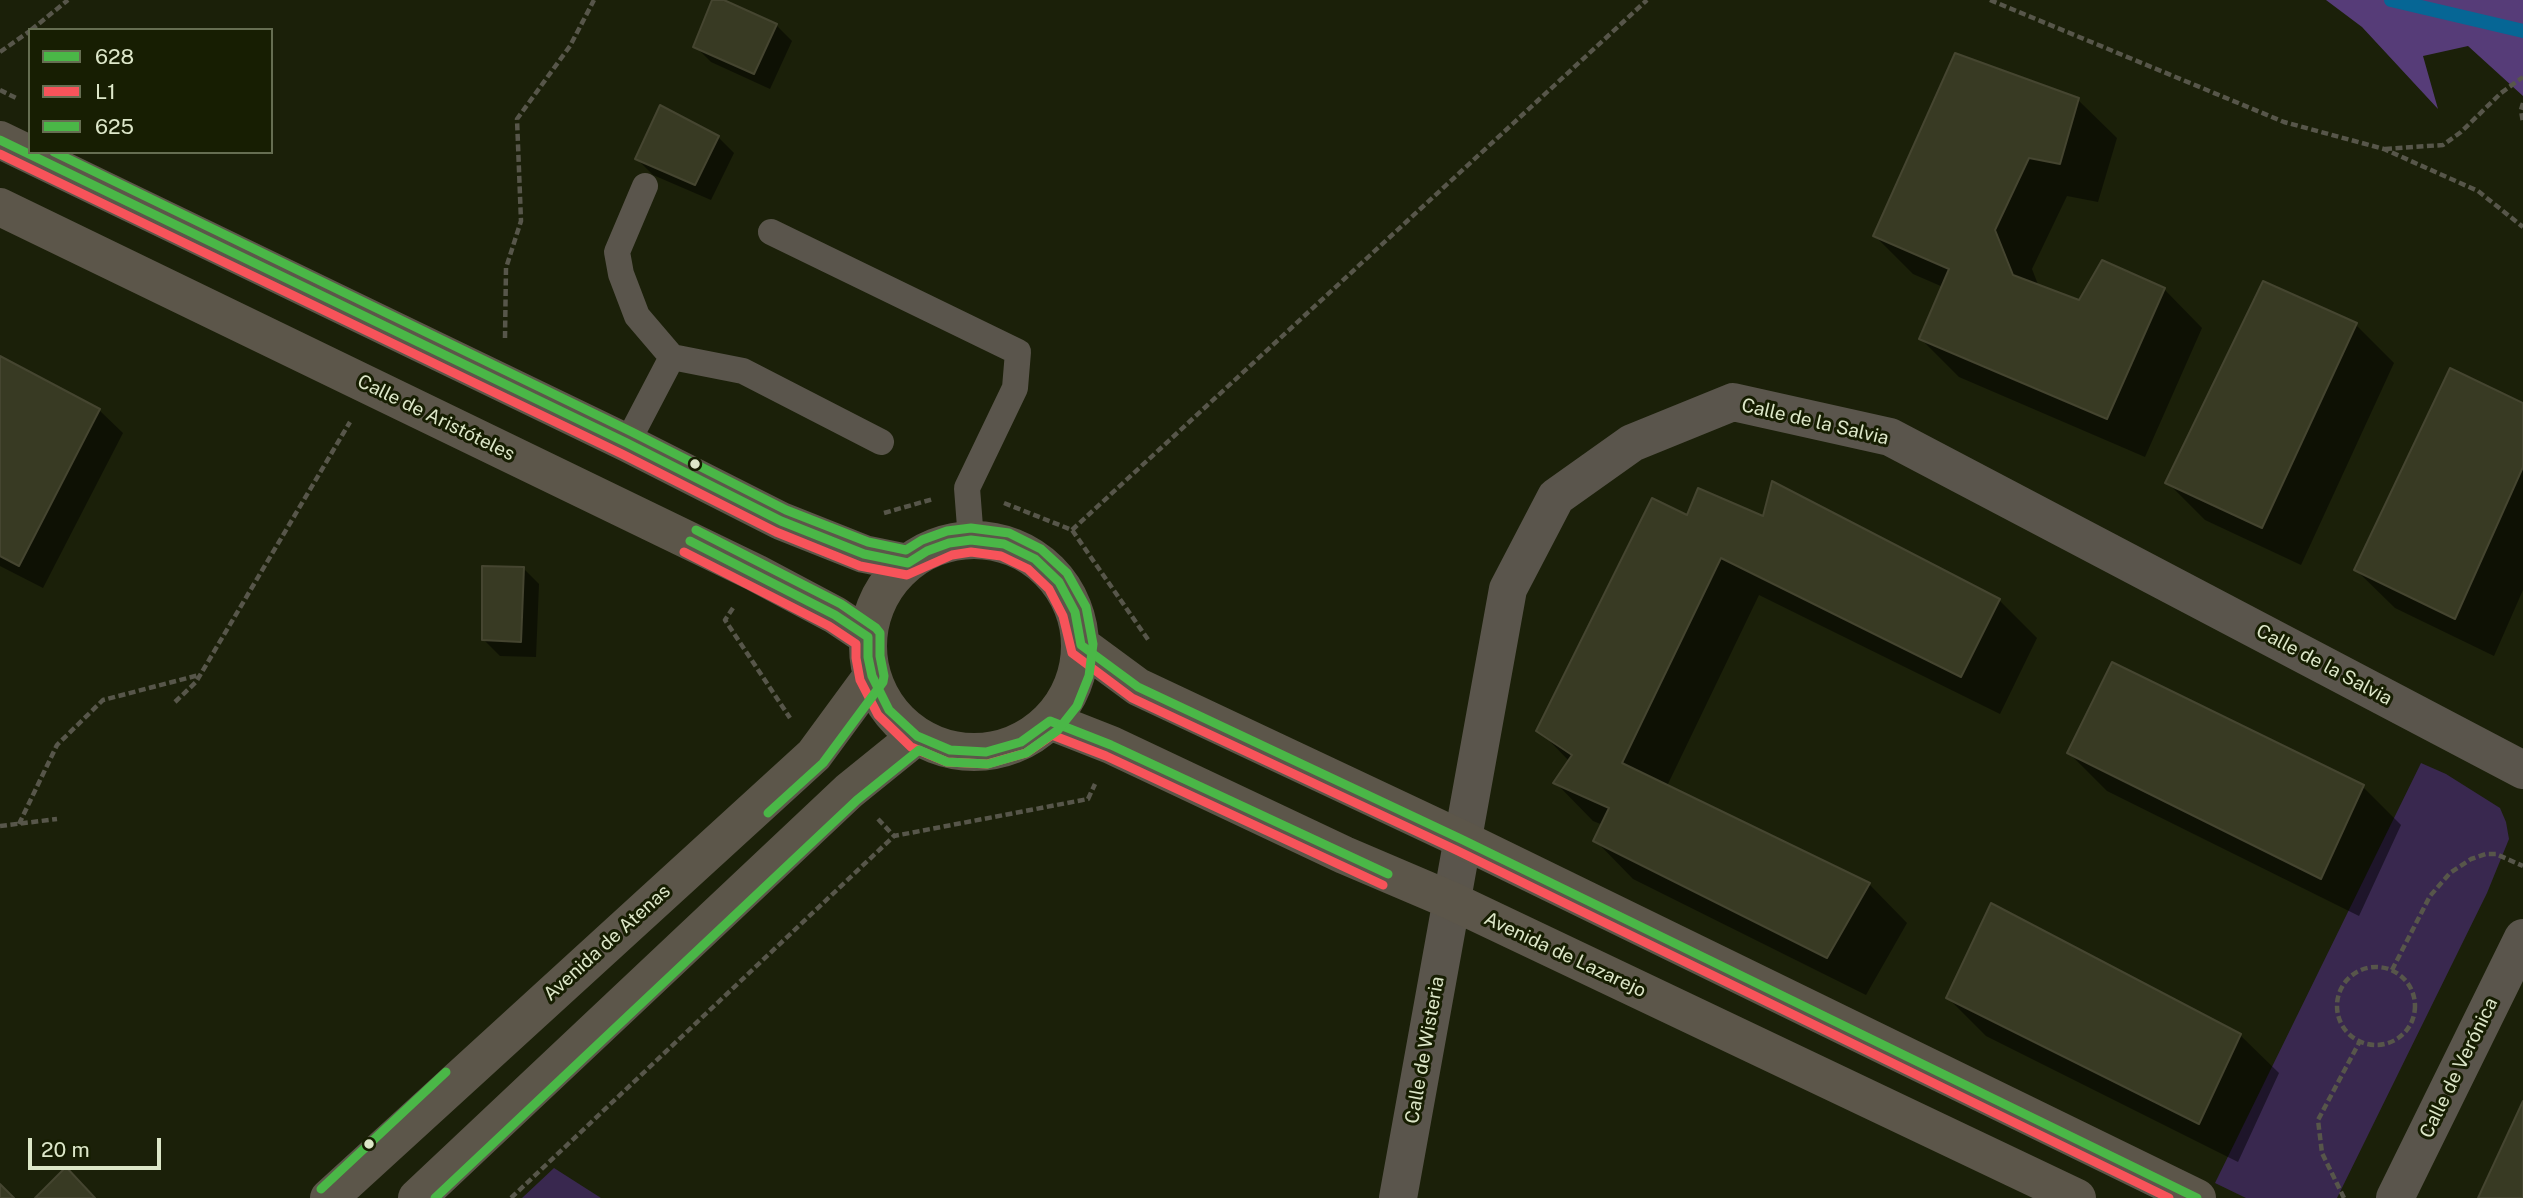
<!DOCTYPE html>
<meta charset="utf-8">
<style>
body{margin:0}
#map{position:relative;width:2523px;height:1198px;overflow:hidden;background:#1b2009;font-family:"Public Sans",sans-serif}
canvas{display:block}
.legend{position:absolute;left:28px;top:28px;width:245px;height:126px;box-sizing:border-box;background:#171e02;border:2px solid #666e52;margin:0;padding:9px 12px;list-style:none;font-size:21px;color:#dde7c9}
.legend li{display:flex;align-items:center;gap:14px;height:35px}
.legend b{width:35px;border:2px solid #666e52}
.scale{position:absolute;left:28px;top:1138px;width:133px;height:32px;box-sizing:border-box;border:4px solid #dde7c9;border-top:0;padding-left:9px;font-size:21px;line-height:24px;white-space:nowrap;color:#dde7c9;-webkit-text-stroke:5px #171e02;paint-order:stroke}
</style>
<div id="map">
<canvas width="2523" height="1198"></canvas>
<ul class="legend">
<li><b style="height:9px;background:#4ab747"></b>628</li>
<li><b style="height:9px;background:#f7535a"></b>L1</li>
<li><b style="height:9px;background:#4ab747"></b>625</li>
</ul>
<div class="scale">20 m</div>
</div>
<script>
const g = document.querySelector('canvas').getContext('2d');
g.lineJoin = 'round';
function fillPath(path, color) {
  g.fillStyle = color;
  g.fill(path, 'evenodd');
}
function shape(rows) {
  const path = new Path2D();
  for (const r of rows) {
    if (r.length === 3) {
      path.moveTo(r[0] + r[2], r[1]);
      path.arc(r[0], r[1], r[2], 0, 2 * Math.PI);
      continue;
    }
    path.moveTo(r[0], r[1]);
    for (let i = 2; i < r.length; i += 2) path.lineTo(r[i], r[i + 1]);
  }
  return path;
}
function stroke(path, color, width, dash) {
  g.strokeStyle = color;
  g.lineWidth = width;
  g.lineCap = dash ? 'butt' : 'round';
  g.setLineDash(dash || []);
  g.stroke(path);
}
function drawText(font, color, halo, rows, align = 'center') {
  g.font = font + ' "Public Sans",sans-serif';
  g.lineWidth = 6;
  g.setLineDash([]);
  g.textBaseline = 'middle';
  g.strokeStyle = halo;
  g.fillStyle = color;
  for (const [text, x, y, turn = 0] of rows) {
    g.save();
    g.translate(x, y);
    g.rotate((+turn || 0) * Math.PI / 180);
    g.textAlign = isNaN(turn) ? turn : align;
    if (halo) g.strokeText(text, 0, 0);
    g.fillText(text, 0, 0);
    g.restore();
  }
}
const green = shape([
 [2421,763,2446,774,2500,808,2506,822,2509,839,2487,893,2337,1198,2246,1198,2215,1183],
 [554,1168,601,1198,522,1198]
]);
const forest = shape([
 [2326,0,2523,0,2523,96,2468,46,2423,56,2438,109,2362,27]
]);
const shadow = shape([
 [714,0,719,0,776,25,792,41,770,89,711,62,695,46],
 [2078,100,2117,138,2098,202,2067,196,2032,269,2039,287,2079,302,2164,289,2202,328,2145,457,1959,377,1921,339,1943,287,1913,274,1875,236],
 [718,137,734,153,711,200,653,175,637,159],
 [2356,325,2394,363,2301,565,2205,520,2167,482],
 [0,358,99,410,123,433,43,588,0,566],
 [2523,405,2523,590,2494,656,2395,608,2356,570],
 [1688,517,1764,518,1999,600,2037,638,2000,714,1759,595,1667,786,1869,884,1907,923,1866,995,1633,879,1595,840,1603,825,1593,821,1555,782,1569,761,1539,730],
 [523,568,539,584,536,657,500,656,484,640],
 [2069,753,2363,787,2401,825,2359,916,2107,791],
 [1948,998,2240,1035,2279,1073,2238,1162,1986,1036]
]);
const stream = shape([
 [2391,0,2523,31]
]);
const building = shape([
 [712,0,724,0,777,24,754,74,693,47,712,0],
 [1955,53,2079,98,2060,164,2029,158,1995,230,2013,275,2079,300,2102,260,2165,288,2107,419,1919,339,1949,269,1873,236,1955,53],
 [660,105,719,136,695,185,635,159,660,105],
 [2263,281,2357,323,2262,528,2165,483,2263,281],
 [0,356,100,409,19,566,0,556,0,356],
 [2450,368,2523,403,2523,467,2455,619,2354,570,2450,368],
 [1772,481,2000,599,1961,677,1721,558,1622,763,1870,883,1827,958,1593,841,1609,808,1553,783,1572,755,1536,731,1652,498,1687,515,1698,488,1763,516,1772,481],
 [482,566,524,567,521,642,482,640,482,566],
 [2112,662,2364,785,2321,879,2067,753,2112,662],
 [1991,903,2241,1034,2199,1124,1946,998,1991,903],
 [2523,1101,2523,1198,2478,1198,2523,1101],
 [66,1167,95,1198,35,1198,66,1167],
 [0,1184,14,1198,0,1198,0,1184]
]);
const path = shape([
 [1990,0,2284,122,2384,149,2478,191,2523,227],
 [31,30,68,0],
 [0,52,30,31],
 [0,90,16,98],
 [2523,103,2521,110,2523,123],
 [2385,149,2443,145,2461,132,2501,93,2523,77],
 [505,338,506,268,521,221,517,119,570,46,594,0],
 [1004,503,1072,530,1149,641],
 [884,513,933,499],
 [1072,530,1647,0],
 [733,608,725,620,790,718],
 [175,702,196,682,350,422],
 [878,819,894,836],
 [19,824,57,745,103,700,199,675],
 [0,826,57,819],
 [2376,1006,39],
 [2392,970,2430,896,2450,873,2471,859,2486,854,2496,854,2523,866],
 [511,1198,894,836,1088,799,1095,784],
 [2344,1198,2322,1153,2318,1120,2360,1041]
]);
const lane = shape([
 [771,232,1018,352,1015,388,967,488,971,540],
 [672,357,743,371,881,442],
 [627,443,672,357,637,316,621,274,617,252,645,186]
]);
const street = shape([
 [1398,1198,1508,589,1556,497,1632,443,1733,402,1890,437,2523,770],
 [2395,1198,2523,938]
]);
const secondary = shape([
 [0,140,627,443,781,521,864,554,908,563],
 [0,207,756,573,835,615,868,637],
 [974,646,106],
 [1081,645,1138,687,1461,839,2197,1198],
 [1050,721,1111,745,1344,855,1452,901,2077,1198],
 [329,1198,814,755,872,676],
 [417,1198,849,791,917,736]
]);
const bus1 = shape([
 [0,140,627,443,781,521,864,554,908,563,927,551,949,543,971,540,1004,544,1035,559,1059,582,1075,612,1081,645,1138,687,1461,839,2197,1198],
 [690,541,835,615,868,637,868,657,872,676,889,710,917,736,950,750,986,752,1021,742,1050,721,1111,745,1388,874]
]);
const bus2 = shape([
 [0,154,622,454,776,532,860,566,907,575,952,555,971,552,1001,556,1028,569,1049,589,1063,616,1072,653,1132,698,1456,850,2169,1198],
 [684,552,829,626,856,644,856,658,860,680,878,715,911,747,947,762,987,764,1026,753,1052,735,1106,756,1383,885]
]);
const bus3 = shape([
 [54,152,632,432,786,510,868,542,906,550,922,540,947,531,971,528,1009,533,1041,549,1067,573,1086,607,1093,644,1089,676,1077,706,1058,730,1026,753,988,764,947,762,919,750,857,800,435,1198],
 [696,530,841,604,876,628,880,633,880,656,884,676,883,682,823,763,768,813],
 [321,1189,446,1072]
]);
const markers = [
 [695,464,6,"#dde7c9"],
 [369,1144,6,"#dde7c9"]
];
const streetNames = [
 ["Calle de Aristóteles",436,418,26],
 ["Calle de la Salvia",1815,422,13],
 ["Calle de la Salvia",2324,665,28],
 ["Avenida de Atenas",607,943,-42],
 ["Avenida de Lazarejo",1565,955,25],
 ["Calle de Wisteria",1425,1050,-80],
 ["Calle de Verónica",2459,1068,-64]
];
fillPath(green, '#39284f');
fillPath(forest, '#563c78');
fillPath(shadow, '#0007');
stroke(stream, '#066695', 14);
fillPath(building, '#383a23');
stroke(building, '#454530', 2);
stroke(path, '#57564a', 4.5, [7, 3.5]);
stroke(lane, '#5a554c', 26);
stroke(street, '#5a554c', 38);
stroke(secondary, '#5c564a', 38);
stroke(bus1, '#4ab747', 9);
stroke(bus2, '#f7535a', 9);
stroke(bus3, '#4ab747', 9);
for (const [x, y, r, color] of markers) {
  const dot = new Path2D();
  dot.arc(x, y, r, 0, 2 * Math.PI);
  g.fillStyle = color;
  g.fill(dot);
  stroke(dot, '#171e02', 2.5);
}
drawText('19px', '#dde7c9', '#171e02', streetNames);
</script>
